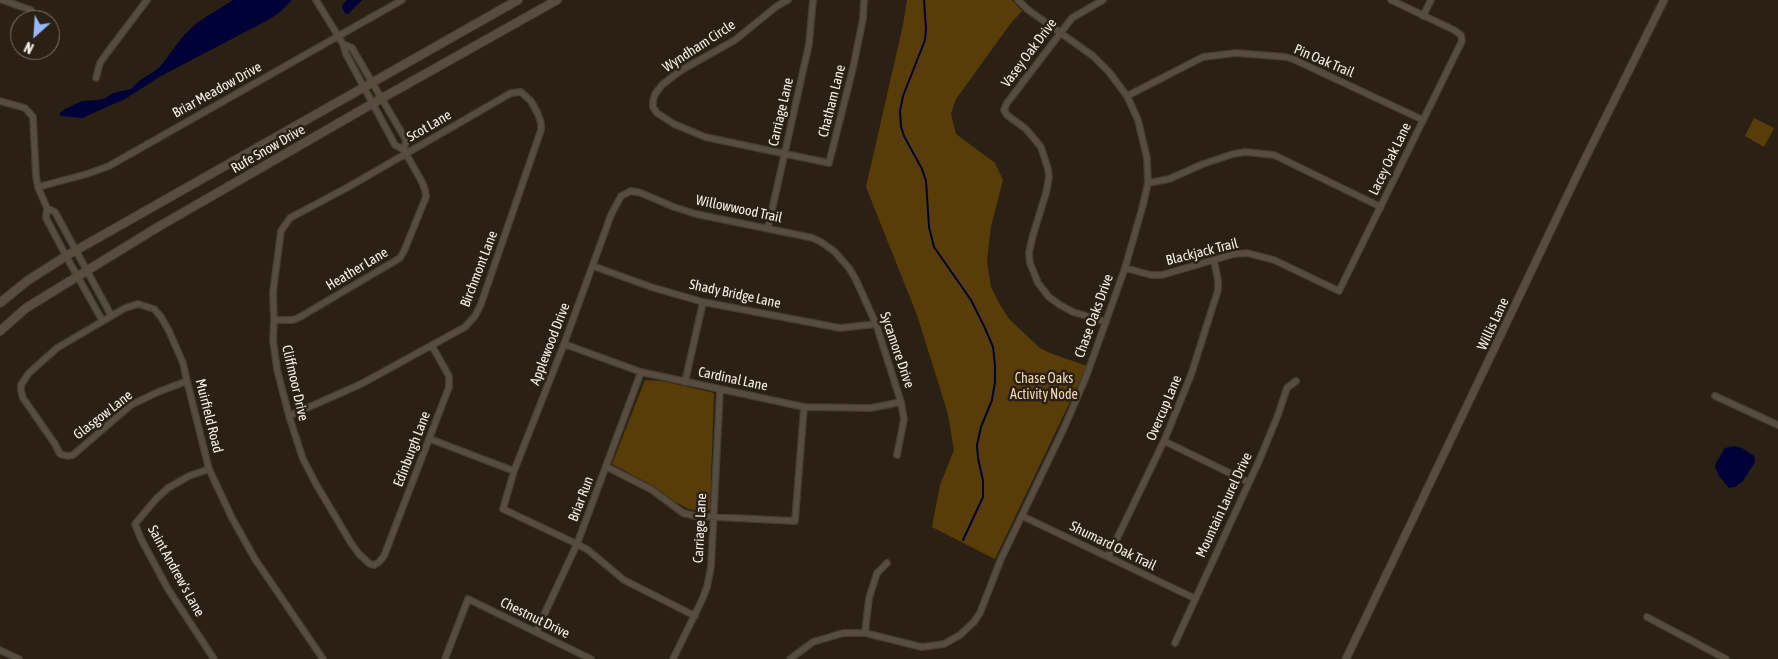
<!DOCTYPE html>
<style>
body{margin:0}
#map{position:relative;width:1778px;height:659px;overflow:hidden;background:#2a2114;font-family:"Asap Condensed",sans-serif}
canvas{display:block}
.north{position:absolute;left:10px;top:10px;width:50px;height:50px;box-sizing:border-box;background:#2a2114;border:1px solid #7c7468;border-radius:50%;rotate:206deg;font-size:14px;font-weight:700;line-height:20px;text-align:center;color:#f6f0e7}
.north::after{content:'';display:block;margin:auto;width:18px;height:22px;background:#94b7fd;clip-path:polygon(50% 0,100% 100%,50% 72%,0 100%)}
</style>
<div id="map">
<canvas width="1778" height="659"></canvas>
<div class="north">N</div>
</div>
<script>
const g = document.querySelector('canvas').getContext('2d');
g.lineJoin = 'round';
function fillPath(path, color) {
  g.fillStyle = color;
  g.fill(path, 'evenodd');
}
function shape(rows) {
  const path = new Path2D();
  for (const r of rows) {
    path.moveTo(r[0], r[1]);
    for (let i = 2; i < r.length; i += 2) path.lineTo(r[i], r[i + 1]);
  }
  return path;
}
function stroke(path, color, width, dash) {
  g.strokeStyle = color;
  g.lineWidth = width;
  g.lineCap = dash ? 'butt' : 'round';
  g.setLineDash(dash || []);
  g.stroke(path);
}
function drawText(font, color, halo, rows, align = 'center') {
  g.font = font + ' "Asap Condensed",sans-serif';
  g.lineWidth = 5;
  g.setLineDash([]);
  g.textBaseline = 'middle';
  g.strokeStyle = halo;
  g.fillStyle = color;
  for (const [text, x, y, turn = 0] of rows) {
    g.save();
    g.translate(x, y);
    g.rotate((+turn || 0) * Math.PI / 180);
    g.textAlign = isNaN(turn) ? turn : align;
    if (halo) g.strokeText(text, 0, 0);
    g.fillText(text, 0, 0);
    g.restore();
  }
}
const green = shape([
 [907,0,1012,0,1022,11,1011,23,956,99,951,114,956,134,995,163,1003,180,991,226,987,261,991,287,999,303,1009,319,1040,348,1050,353,1087,366,995,559,932,527,940,485,954,450,948,414,917,315,866,187,903,25],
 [1754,118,1774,128,1764,147,1745,136],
 [645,380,662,381,714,393,710,509,706,512,689,509,675,502,655,487,612,464]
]);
const water = shape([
 [233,0,292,0,280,12,268,20,161,76,125,99,82,118,61,116,59,114,65,109,82,101,98,100,106,98,113,93,131,89,139,81,159,68,184,35,198,22],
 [347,0,362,0,348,14,345,13,342,7,344,3],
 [1734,446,1742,448,1754,456,1755,462,1743,481,1735,487,1729,488,1719,476,1715,467,1716,463,1725,448]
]);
const stream = shape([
 [924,0,926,29,925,40,903,96,900,111,901,127,904,136,922,169,926,181,929,227,934,247,971,300,985,328,993,347,995,365,995,382,992,400,981,427,977,445,978,458,983,481,983,497,963,540]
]);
const minor = shape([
 [2,0,31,10],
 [788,0,777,6,735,40,680,71,662,85,655,94,653,101,653,107,657,113,674,124,705,137,829,163,853,68,863,19,864,0],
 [1103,0,1072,18,1007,103,1004,110,1007,115,1026,129,1041,147,1048,169,1049,177,1046,193,1033,235,1029,252,1030,263,1038,283,1049,297,1060,305,1073,312,1106,322],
 [1423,16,1431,0],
 [343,44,352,48,406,140,404,150],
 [96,78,100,63,107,53,147,0],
 [1127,96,1203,57,1236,53,1286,57,1295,60,1423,120],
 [0,101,25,108,33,117,36,176,38,187,47,208,46,218,66,256,102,320],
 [1148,183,1169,179,1203,164,1233,154,1245,152,1274,155,1381,207],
 [38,187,87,174,109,166,402,0],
 [47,208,55,212,111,315],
 [768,228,809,44,813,0],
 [593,266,651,287,703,302,840,328,876,324],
 [1125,268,1151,275,1162,275,1234,254,1247,253,1274,260,1339,291,1462,41,1461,35,1454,30,1391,0],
 [274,320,293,320,300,317,400,258,404,251,426,197,425,190,422,182,404,150,395,145,346,54,343,44,316,0],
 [564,344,641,372,804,407,871,408,901,402],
 [187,381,158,392,131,405,73,455,67,456,60,454,55,444,23,398,21,391,21,385,29,373,57,348,125,308,138,304,154,309,161,317,169,331,183,363,187,381,209,469,232,518,255,559,323,659],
 [685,382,703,302],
 [1715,396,1778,425],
 [289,416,361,384,465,327,475,316,481,304,541,130,541,123,538,114,531,101,521,92,511,93,350,186,290,218,281,231,273,292,274,320,273,340,277,369,289,416,303,459,316,484,351,543,359,554,370,564,374,565,379,562,384,556,449,387,449,376,432,346],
 [430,439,514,471],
 [1164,441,1248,482],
 [607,467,652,490,683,513,695,516,795,521,804,407],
 [209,469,189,476,168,488,156,499,135,524,141,539,168,589,214,659],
 [1022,516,1194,598],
 [1108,557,1164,441,1191,375,1218,290,1218,280,1214,261],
 [695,616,624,580,588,550,577,544,503,509,514,471,564,344,611,215,621,196,631,191,641,193,674,207,696,214,813,238,821,242,834,251,849,268,856,280,876,324,901,402,904,419,897,455],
 [1647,617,1726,659],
 [536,632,577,544,641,372],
 [865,633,869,598,877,573,887,563],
 [1175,643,1259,461,1278,415,1287,388,1296,381],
 [0,650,19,659],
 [445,659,468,599,591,659],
 [673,659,702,600,707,587,711,567,720,390],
 [790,659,813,642,843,633,865,633,922,647,944,644,960,635,974,622,980,613,1001,559,1064,428,1086,377,1125,268,1143,205,1148,183,1147,158,1138,120,1127,96,1109,72,1093,56,1027,9,1018,0]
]);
const tertiary = shape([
 [1346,659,1581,167,1664,0]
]);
const secondary = shape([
 [0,303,27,281,66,256,518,0],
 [0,331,26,308,158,227,377,101,557,0]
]);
const streetNames = [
 ["Wyndham Circle",699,46,-33],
 ["Vasey Oak Drive",1029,53,-53],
 ["Pin Oak Trail",1324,61,23],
 ["Briar Meadow Drive",217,90,-29],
 ["Chatham Lane",832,101,-76],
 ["Carriage Lane",781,112,-77],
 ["Scot Lane",429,126,-30],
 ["Rufe Snow Drive",268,149,-30],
 ["Lacey Oak Lane",1390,159,-64],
 ["Willowwood Trail",739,209,12],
 ["Blackjack Trail",1202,252,-14],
 ["Heather Lane",357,269,-31],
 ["Birchmont Lane",479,269,-69],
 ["Shady Bridge Lane",735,294,12],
 ["Chase Oaks Drive",1094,316,-70],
 ["Willis Lane",1493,324,-65],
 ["Applewood Drive",550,344,-69],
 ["Sycamore Drive",897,350,71],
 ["Cardinal Lane",733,379,12],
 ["Cliffmoor Drive",295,383,77],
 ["Overcup Lane",1164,408,-67],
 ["Glasgow Lane",103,415,-38],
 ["Muirfield Road",209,416,76],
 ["Edinburgh Lane",412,449,-69],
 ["Briar Run",581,499,-69],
 ["Mountain Laurel Drive",1224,505,-65],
 ["Carriage Lane",700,528,-87],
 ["Shumard Oak Trail",1113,546,26],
 ["Saint Andrew's Lane",176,571,61],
 ["Chestnut Drive",535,618,26]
];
const parkNames = [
 ["Chase Oaks",1044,379],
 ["Activity Node",1044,395]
];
fillPath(green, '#593d08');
fillPath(water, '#000137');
stroke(stream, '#000137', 2);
stroke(minor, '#443d34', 8);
stroke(tertiary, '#443d34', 9);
stroke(secondary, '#443d34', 10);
stroke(minor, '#574d3e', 5.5);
stroke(tertiary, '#574d3e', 7);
stroke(secondary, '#574d3e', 8);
drawText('14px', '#f6f0e7', '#2a2114', streetNames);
drawText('14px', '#f4d8ae', '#2a2114', parkNames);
</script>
